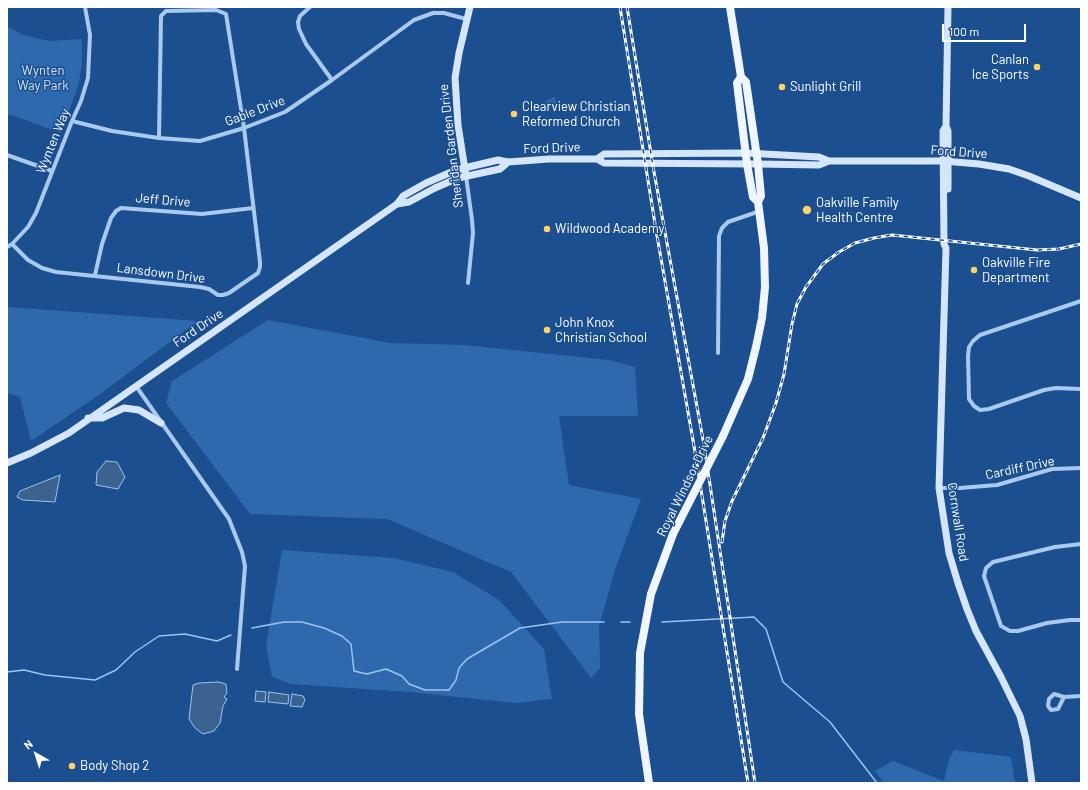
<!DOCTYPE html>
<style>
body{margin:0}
#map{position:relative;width:1088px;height:790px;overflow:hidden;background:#1b4f8f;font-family:Barlow,sans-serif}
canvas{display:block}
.frame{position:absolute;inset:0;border:8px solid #fff;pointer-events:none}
.north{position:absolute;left:16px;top:734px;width:40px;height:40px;-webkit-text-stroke:3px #1b4f8f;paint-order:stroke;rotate:321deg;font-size:11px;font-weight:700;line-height:16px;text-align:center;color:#fff}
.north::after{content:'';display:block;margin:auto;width:14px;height:18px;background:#fff;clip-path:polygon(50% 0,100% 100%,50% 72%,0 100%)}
.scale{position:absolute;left:942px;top:24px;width:84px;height:18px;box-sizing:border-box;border:2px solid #fff;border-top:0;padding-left:5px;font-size:12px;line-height:14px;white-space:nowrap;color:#fff;-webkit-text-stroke:3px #1b4f8f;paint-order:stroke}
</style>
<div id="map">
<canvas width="1088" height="790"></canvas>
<div class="frame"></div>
<div class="north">N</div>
<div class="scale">100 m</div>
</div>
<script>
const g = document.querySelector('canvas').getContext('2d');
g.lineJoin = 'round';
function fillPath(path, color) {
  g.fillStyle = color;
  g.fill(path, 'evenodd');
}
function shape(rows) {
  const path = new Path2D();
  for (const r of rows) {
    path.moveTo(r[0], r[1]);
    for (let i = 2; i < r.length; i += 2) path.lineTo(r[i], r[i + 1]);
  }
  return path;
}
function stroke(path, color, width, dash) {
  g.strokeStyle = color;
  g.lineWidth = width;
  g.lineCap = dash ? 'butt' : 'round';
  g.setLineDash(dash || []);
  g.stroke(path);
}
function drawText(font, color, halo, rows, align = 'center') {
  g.font = font + ' Barlow,sans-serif';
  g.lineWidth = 3;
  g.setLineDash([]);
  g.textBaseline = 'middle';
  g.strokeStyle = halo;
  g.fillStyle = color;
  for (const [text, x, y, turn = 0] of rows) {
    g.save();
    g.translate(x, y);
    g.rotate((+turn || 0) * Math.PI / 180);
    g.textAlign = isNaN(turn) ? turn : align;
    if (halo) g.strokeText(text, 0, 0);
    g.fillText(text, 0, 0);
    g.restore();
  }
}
const green = shape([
 [7,26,23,35,49,41,82,39,82,63,79,83,61,133,20,118,7,114],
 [555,97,557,104,548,107,545,101],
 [7,307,77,312,198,321,99,395,31,441,20,397,7,393],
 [268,320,390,343,464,345,609,360,635,367,638,416,559,416,569,485,641,499,616,567,599,626,600,668,591,678,511,572,387,519,250,514,166,403,172,381],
 [282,550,393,558,453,572,499,600,544,649,552,699,516,703,409,692,291,684,272,677,266,645],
 [954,750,1011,757,1015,783,884,783,875,771,893,761,944,781,949,759]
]);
const water = shape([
 [106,461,117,462,125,477,118,489,96,485,97,472,106,461],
 [60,475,55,502,23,500,17,497,20,491,60,475],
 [218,682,226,684,227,693,224,697,227,699,223,706,220,723,214,731,203,734,195,728,189,719,193,685,199,683,218,682],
 [256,691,266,692,265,702,255,701,256,691],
 [269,692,289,695,288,704,268,702,269,692],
 [292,694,303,696,305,700,302,707,290,706,292,694]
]);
const stream = shape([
 [621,622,630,622],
 [662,622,754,617,766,629,783,682,830,722,877,783],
 [252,628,284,622,302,622,324,628,342,636,351,644,354,671,367,674,386,669,402,676,409,684,425,690,449,690,456,680,459,668,467,659,520,628,562,622,604,622],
 [7,672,24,670,45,675,95,680,116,670,135,652,159,636,185,634,217,641,231,635]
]);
const street = shape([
 [310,7,300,16,298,22,299,29,306,44,332,80],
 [72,121,112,131,159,138,200,141,244,128,285,112,332,80,414,20,433,13,444,13,466,19],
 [7,155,52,171],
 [466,176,472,220,473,233,468,283],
 [12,244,28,260,42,268,56,272,200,287,209,289,218,295,223,295,229,293,258,273,260,267,260,262,244,128,226,14,216,10,166,11,161,16,159,138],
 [7,247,12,244,28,227,36,213,72,121,81,101,88,78,90,35,85,7],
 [95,275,102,244,111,218,116,211,121,208,202,214,253,208],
 [1081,301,980,335,973,341,969,347,968,356,969,399,974,406,980,410,989,409,1044,390,1056,388,1081,389],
 [718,353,719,236,722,228,728,222,760,211],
 [136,386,229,519,242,552,245,566,237,669],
 [939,488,960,488,997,485,1052,469,1081,468],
 [1081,544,1055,547,993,562,986,568,984,576,1001,626,1010,631,1018,631,1047,623,1070,620,1081,620],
 [1064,697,1058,709,1051,710,1048,706,1049,699,1054,694,1064,697,1081,696]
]);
const secondary = shape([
 [948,7,946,126,943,131,944,244,946,248,939,488,949,553,958,583,967,609,976,631,1001,677,1020,716,1026,739,1032,783],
 [946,126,948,131,948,189],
 [597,159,604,154,746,153,819,157,829,161,943,161,979,164,1009,169,1029,176,1081,198],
 [466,176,458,125,455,78,459,53,470,7],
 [397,204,409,202,435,188,458,178,500,169,508,162],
 [88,418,102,418,124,408,139,410,161,423],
 [7,463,31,453,69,433,397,204,403,196,426,183,456,170,498,160,508,162,549,159,597,159,604,163,758,164,819,165,829,161]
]);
const primary = shape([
 [741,77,737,83,747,164,753,197,758,202],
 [723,436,748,379,756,347,762,318,765,287,764,248,758,202,761,196,758,164,746,82,741,77,730,7],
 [649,783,639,714,640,653,651,594,673,534]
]);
const rail = shape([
 [620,7,656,230,694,446,748,783],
 [627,7,654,172,704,445,755,783],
 [722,542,725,521,732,501,763,438,776,403,784,374,792,324,797,304,806,287,823,264,839,252,855,243,874,238,892,235,1037,250,1059,249,1081,244]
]);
const primaryBridge = shape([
 [673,534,723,436]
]);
const markers = [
 [1037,67,4,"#ffd166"],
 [782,87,4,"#ffd166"],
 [514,114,4,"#ffd166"],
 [807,210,5,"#ffd166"],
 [547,229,4,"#ffd166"],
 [974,270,4,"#ffd166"],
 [547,330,4,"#ffd166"],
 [72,766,4,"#ffd166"]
];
const poiNames = [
 ["Canlan",1029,60,"right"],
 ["Ice Sports",1029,75,"right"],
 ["Sunlight Grill",790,87],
 ["Clearview Christian",522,107],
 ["Reformed Church",522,122],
 ["Oakville Family",816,203],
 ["Health Centre",816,218],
 ["Wildwood Academy",555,229],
 ["Oakville Fire",982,263],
 ["Department",982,278],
 ["John Knox",555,323],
 ["Christian School",555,338],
 ["Body Shop 2",80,766]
];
const parkNames = [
 ["Wynten",43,71],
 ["Way Park",43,86]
];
const streetNames = [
 ["Gable Drive",255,111,-21],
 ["Wynten Way",53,141,-68],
 ["Sheridan Garden Drive",451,146,-97],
 ["Ford Drive",552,148,-2],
 ["Ford Drive",959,152,4],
 ["Jeff Drive",163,200,5],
 ["Lansdown Drive",161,273,7],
 ["Ford Drive",198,328,-34],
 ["Cardiff Drive",1020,468,-12],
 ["Royal Windsor Drive",685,486,-64],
 ["Cornwall Road",958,522,81]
];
fillPath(green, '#2e69ad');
fillPath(water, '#3c6290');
stroke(water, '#9cc4f0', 1);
stroke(stream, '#9cc4f0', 1.5);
stroke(street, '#a9c9ee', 4);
stroke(secondary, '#d6e6fa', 7);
stroke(primary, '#f0f6ff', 8);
stroke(rail, '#fff', 3);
stroke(rail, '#1b4f8f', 1.5, [4.5]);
stroke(primaryBridge, '#f0f6ff', 8);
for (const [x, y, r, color] of markers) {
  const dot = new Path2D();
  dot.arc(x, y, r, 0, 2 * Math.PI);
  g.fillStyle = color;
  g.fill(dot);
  stroke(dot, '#1b4f8f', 1.5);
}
drawText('13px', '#fff', '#1b4f8f', poiNames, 'left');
drawText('13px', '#cfe3fa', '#1b4f8f', parkNames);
drawText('13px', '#fff', '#1b4f8f', streetNames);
</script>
